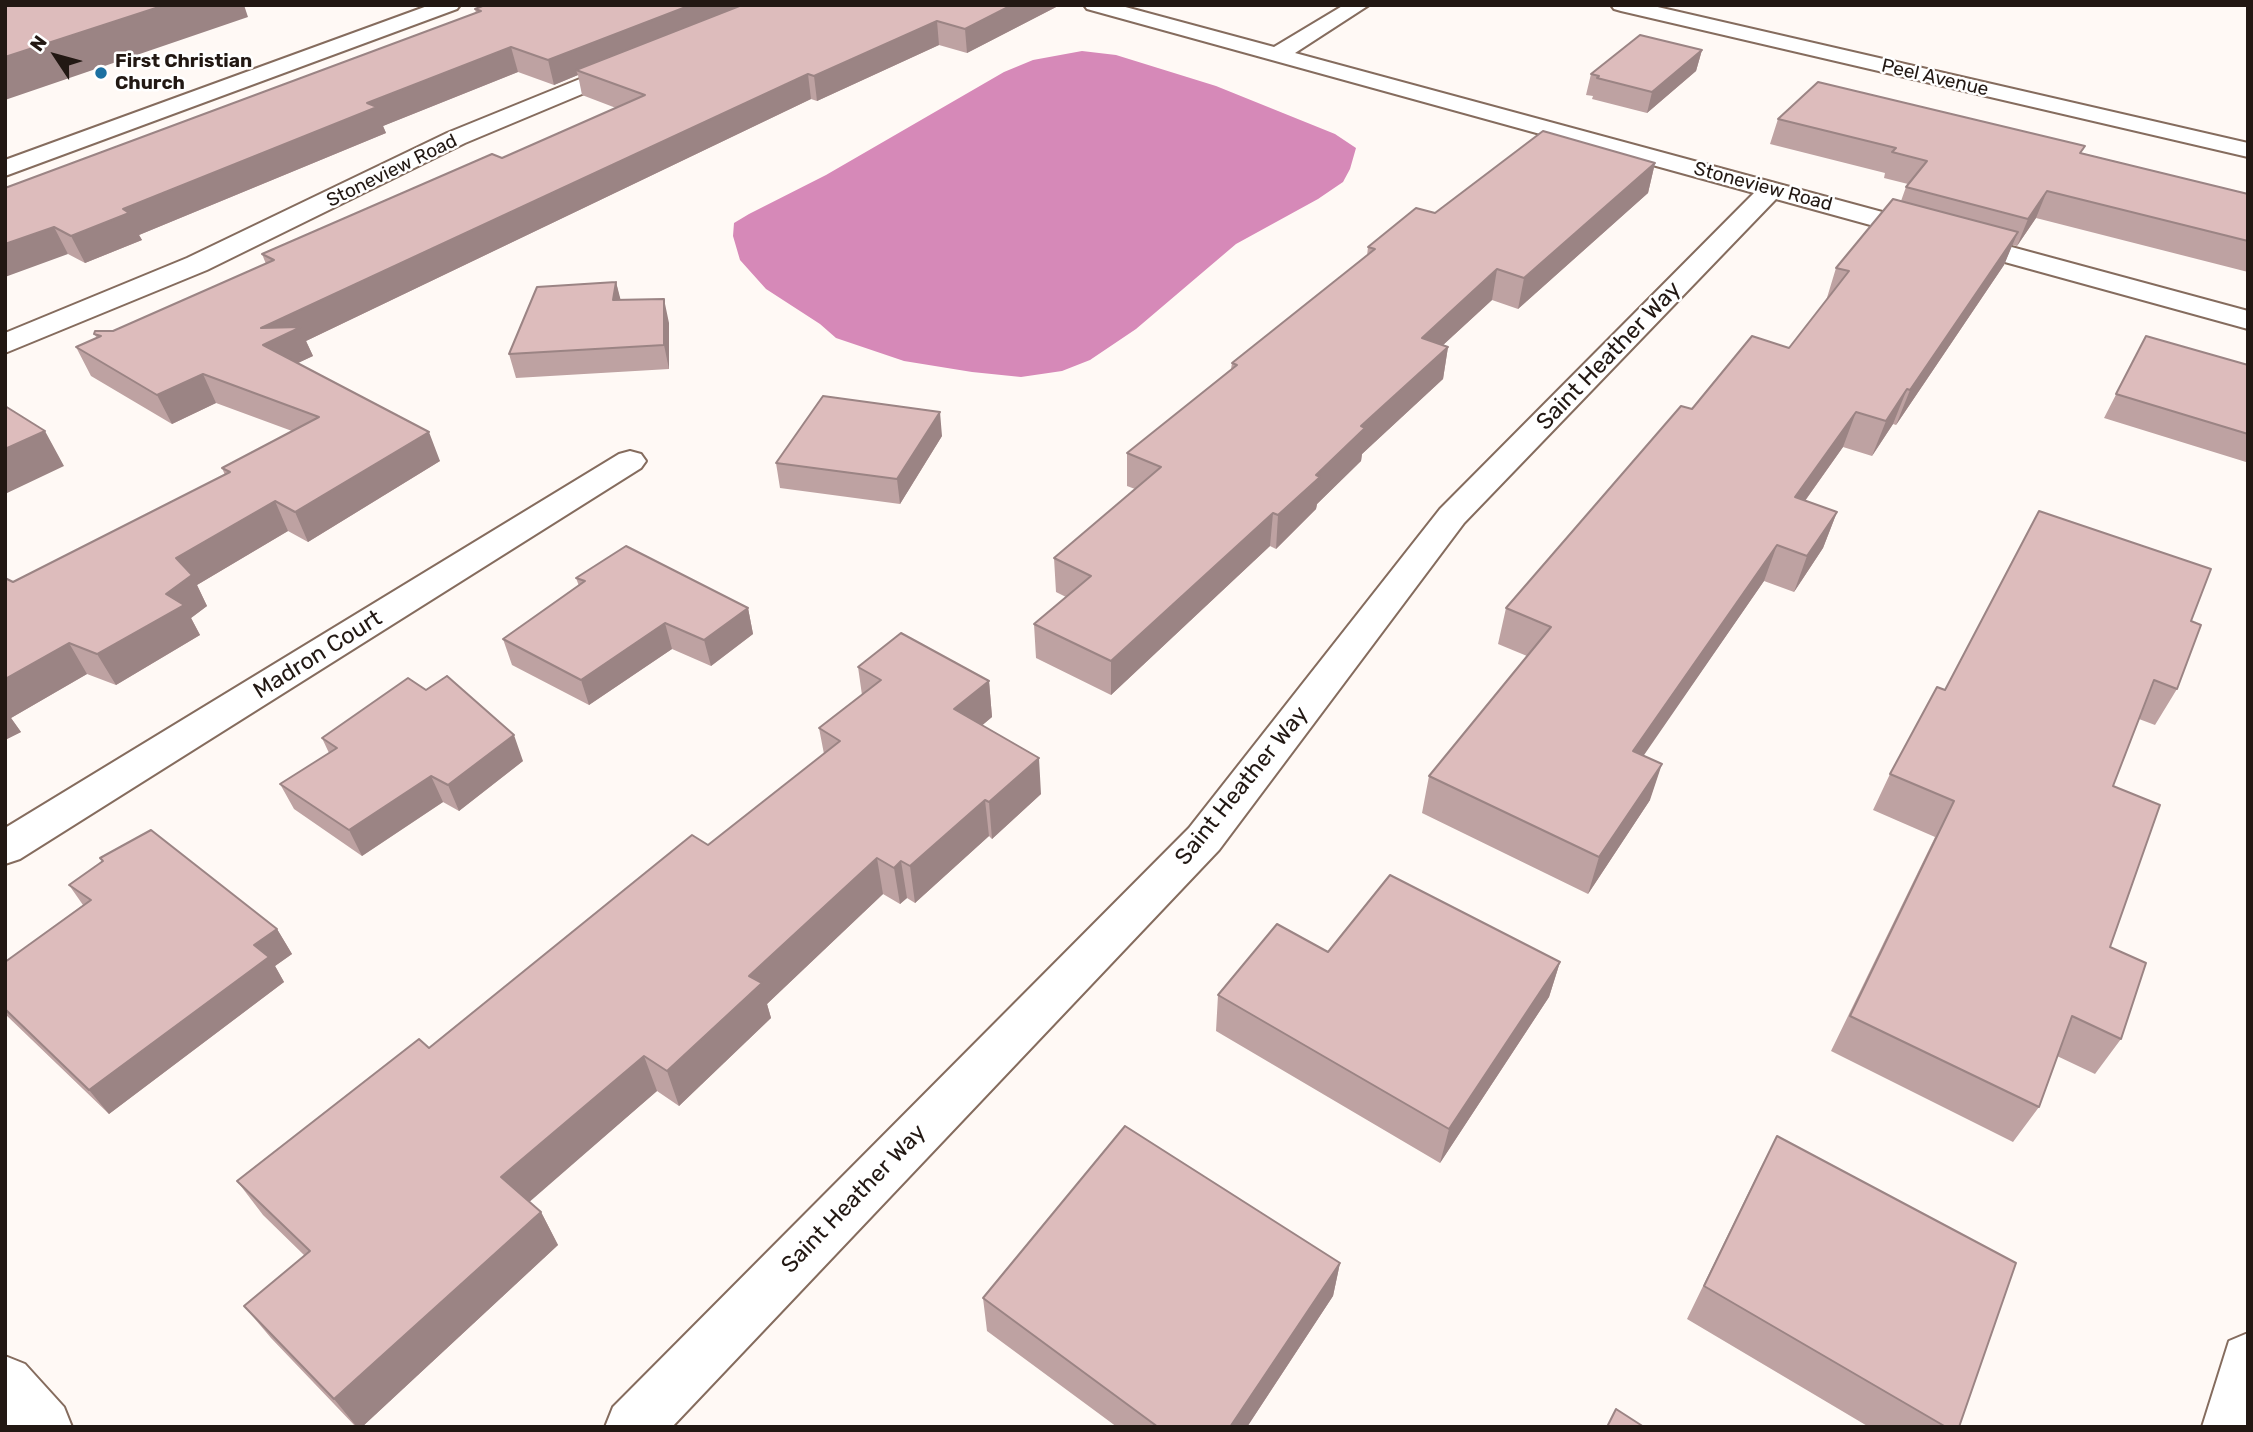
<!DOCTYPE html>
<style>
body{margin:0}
#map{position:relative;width:2253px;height:1432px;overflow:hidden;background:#fff9f5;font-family:Rubik,sans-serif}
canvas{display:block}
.frame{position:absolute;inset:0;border:7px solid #221813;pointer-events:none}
.north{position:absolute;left:21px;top:21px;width:70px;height:70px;-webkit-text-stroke:5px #fff;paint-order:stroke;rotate:306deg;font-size:19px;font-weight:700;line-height:28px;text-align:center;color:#221813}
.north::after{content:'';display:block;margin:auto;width:24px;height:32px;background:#221813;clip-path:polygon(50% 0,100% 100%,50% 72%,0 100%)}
</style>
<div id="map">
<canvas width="2253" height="1432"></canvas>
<div class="frame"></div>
<div class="north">N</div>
</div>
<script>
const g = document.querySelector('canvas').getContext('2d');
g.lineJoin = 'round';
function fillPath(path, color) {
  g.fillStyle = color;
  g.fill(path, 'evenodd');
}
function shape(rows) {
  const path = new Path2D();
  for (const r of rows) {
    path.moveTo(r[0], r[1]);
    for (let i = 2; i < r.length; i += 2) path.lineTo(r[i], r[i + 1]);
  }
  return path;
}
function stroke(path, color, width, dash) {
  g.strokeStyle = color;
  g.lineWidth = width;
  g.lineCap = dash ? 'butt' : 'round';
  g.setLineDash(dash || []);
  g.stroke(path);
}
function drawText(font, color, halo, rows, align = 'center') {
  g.font = font + ' Rubik,sans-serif';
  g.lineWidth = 5;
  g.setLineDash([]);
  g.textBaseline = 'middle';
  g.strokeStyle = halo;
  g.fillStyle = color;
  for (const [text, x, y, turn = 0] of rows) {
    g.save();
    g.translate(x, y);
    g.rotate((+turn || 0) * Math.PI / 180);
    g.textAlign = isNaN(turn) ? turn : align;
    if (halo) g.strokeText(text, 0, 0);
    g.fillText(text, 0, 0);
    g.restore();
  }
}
const water = shape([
 [1082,51,1116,55,1216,86,1335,134,1356,148,1350,169,1343,182,1318,199,1236,244,1136,329,1090,360,1062,371,1021,377,972,372,904,361,836,338,820,324,766,289,740,260,733,236,734,223,749,214,826,175,1004,72,1033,60]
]);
const minor = shape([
 [1084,5,1118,5,1274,47,1344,5,1369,5,1295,53,2248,311,2248,329,1776,199,1464,523,1219,850,672,1427,605,1427,613,1407,1189,828,1440,509,1754,193,1087,9,1084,5],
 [629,59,637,61,640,66,637,71,465,143,207,270,5,353,5,333,187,258,447,133,629,59],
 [630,451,641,454,646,461,641,468,20,859,5,864,5,828,619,454,630,451],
 [2248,1333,2248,1427,2202,1427,2229,1341,2248,1333],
 [5,1356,25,1364,64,1407,72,1427,7,1427,5,1356]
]);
const tertiary = shape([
 [430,5,460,5,457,9,5,176,5,160,430,5],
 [1611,5,1649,5,2248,143,2248,157,1621,11,1614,9,1611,5]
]);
const wall = shape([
 [485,5,1060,5,967,53,939,45,817,101,811,99,306,341,313,356,297,363,440,461,308,542,288,531,197,585,207,606,191,618,200,635,116,685,87,674,11,718,21,732,5,740,13,582,225,475,222,468,292,431,216,403,172,424,91,376,76,347,97,338,94,334,113,331,266,264,262,254,502,158,616,108,582,95,578,75,554,85,518,72,383,126,386,133,139,235,142,240,85,263,68,254,5,188,476,13,475,9],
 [1702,50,1696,71,1647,113,1592,99,1593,96,1586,95,1591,74],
 [1778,119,2082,153,2248,194,2248,272,2036,218,2017,246,2012,245,2004,265,1896,425,1893,424,1872,456,1843,447,1805,501,1837,512,1823,548,1794,592,1764,581,1643,755,1650,800,1588,894,1422,813,1429,776,1527,656,1498,644,1506,608,1692,409,1789,348,1826,301,1836,268,1901,201,1906,187,1908,184,1884,178,1885,173,1770,144],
 [1655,163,1648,193,1518,309,1492,300,1443,345,1448,347,1443,379,1362,454,1361,461,1317,504,1316,509,1276,549,1270,546,1111,695,1036,658,1034,624,1066,597,1056,592,1054,558,1135,489,1127,486,1127,453,1231,369,1232,363,1367,256,1368,247,1435,213],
 [616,282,620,300,669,323,669,369,516,378,509,354],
 [2146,336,2248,365,2248,459,2246,462,2104,418],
 [942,436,900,504,780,488,776,463],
 [576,578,748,608,753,634,711,666,672,649,589,705,512,665,503,639,579,586],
 [2191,621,2177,689,2155,725,2139,719,2113,786,2110,947,2121,1039,2095,1074,2057,1056,2039,1107,2013,1142,1831,1051,1935,837,1873,810,1890,774,1945,690],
 [858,667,989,681,992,717,982,725,1041,794,992,839,989,836,915,903,907,898,900,904,883,894,767,1004,771,1018,679,1106,657,1091,529,1201,541,1212,558,1245,362,1427,356,1427,271,1338,244,1306,305,1256,263,1215,237,1181,429,1048,708,845,824,754,819,728,862,695],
 [322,738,523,761,459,811,443,802,362,856,294,809,280,784,329,753],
 [100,858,277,929,292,954,275,966,284,982,109,1114,5,1014,5,962,83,905,69,885,103,861],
 [1560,962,1549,997,1440,1163,1216,1031,1218,995],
 [1777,1136,1959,1427,1869,1427,1687,1319,1759,1171],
 [1340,1263,1333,1296,1247,1427,1117,1427,987,1331,983,1298]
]);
const shadedWall = shape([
 [165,5,244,5,248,17,5,100,5,57],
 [691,5,755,5,576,70,578,75,554,85,548,60],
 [1012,5,1060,5,967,53,965,29],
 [937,21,939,45,817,101,814,76],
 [511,47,518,72,383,126,386,133,139,235,142,240,85,263,71,236,123,209,367,103],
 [1702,50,1696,71,1647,113,1652,92],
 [808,74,811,99,306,341,313,356,275,374,263,345,261,328],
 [1655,163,1648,193,1518,309,1524,278],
 [2047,191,2036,218,2017,246,2028,219],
 [54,227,68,254,5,277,5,244],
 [2018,232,2004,265,1896,425,1910,390],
 [1497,269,1492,300,1417,369,1422,338],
 [616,282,622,305,613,300],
 [664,299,669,323,669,369,664,345],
 [1448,347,1443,379,1362,454,1361,461,1317,504,1316,509,1276,549,1278,515,1361,426],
 [203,374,216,403,172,424,157,395],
 [1907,389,1893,424,1872,456,1886,421],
 [940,412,942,436,900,504,897,479],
 [1856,412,1843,447,1782,533,1795,497],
 [45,431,64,466,5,494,5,449],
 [429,432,440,461,308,542,295,512],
 [275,501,288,531,197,585,207,606,191,618,200,635,116,685,97,654,166,594,176,558],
 [1837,512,1823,548,1794,592,1807,556],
 [1273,513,1270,546,1111,695,1111,661],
 [1777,545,1764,581,1622,787,1633,751],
 [748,608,753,634,711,666,704,640],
 [665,623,672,649,589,705,581,680],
 [69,643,87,674,11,718,21,732,5,740,5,679],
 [989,681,992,717,958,746,954,709],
 [514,735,523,761,459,811,448,785],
 [1039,758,1041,794,992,839,989,802],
 [1662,764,1650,800,1588,894,1599,857],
 [431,776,443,802,362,856,349,830],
 [985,800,989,836,915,903,910,866],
 [877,858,883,894,767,1004,771,1018,679,1106,667,1071,749,976],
 [901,861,907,898,900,904,894,868],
 [277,929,292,954,275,966,284,982,109,1114,89,1090,254,945],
 [1560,962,1549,997,1440,1163,1449,1129],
 [644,1056,657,1091,519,1211,501,1177],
 [541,1212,558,1245,362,1427,357,1427,334,1399],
 [1340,1263,1333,1296,1247,1427,1230,1427]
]);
const building = shape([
 [5,5,165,5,5,57,5,5],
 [485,5,691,5,548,60,511,47,367,103,377,107,123,209,129,213,71,236,54,227,5,244,5,188,481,11,475,9,485,5],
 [742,5,1012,5,965,29,937,21,814,76,808,74,261,328,301,327,263,345,429,432,295,512,275,501,176,558,192,575,166,594,184,605,97,654,69,643,5,679,5,578,13,582,230,472,222,468,319,417,203,374,157,395,76,347,101,336,94,334,95,331,113,331,274,260,262,254,492,154,502,158,645,95,576,70,742,5],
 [1640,35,1702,50,1652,92,1597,78,1599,76,1591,74,1640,35],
 [1818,82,2085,146,2080,153,2248,194,2248,241,2047,191,2028,219,1906,187,1927,161,1892,152,1896,148,1778,119,1818,82],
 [1543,131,1655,163,1524,278,1497,269,1422,338,1448,347,1361,426,1365,428,1316,475,1320,477,1278,515,1273,513,1111,661,1034,624,1091,576,1054,558,1161,467,1127,453,1237,365,1232,363,1375,249,1368,247,1416,208,1435,213,1543,131],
 [1893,199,2018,232,1910,390,1907,389,1886,421,1856,412,1795,497,1837,512,1807,556,1777,545,1633,751,1662,764,1599,857,1429,776,1551,627,1506,608,1681,406,1692,409,1752,336,1789,348,1849,271,1836,268,1893,199],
 [616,282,613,300,664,299,664,345,509,354,537,287,616,282],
 [2146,336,2248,365,2248,434,2116,394,2146,336],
 [823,396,940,412,897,479,776,463,823,396],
 [5,406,45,431,5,449,5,406],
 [2039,511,2211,569,2191,621,2201,625,2177,689,2154,680,2113,786,2160,805,2110,947,2146,963,2121,1039,2072,1016,2039,1107,1850,1016,1954,801,1890,774,1937,687,1945,690,2039,511],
 [626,546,748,608,704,640,665,623,581,680,503,639,585,581,576,578,626,546],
 [901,633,989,681,954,709,1039,758,989,802,985,800,910,866,901,861,894,868,877,858,749,976,762,983,667,1071,644,1056,501,1177,541,1212,334,1399,244,1306,310,1251,237,1181,419,1039,429,1048,692,835,708,845,840,741,819,728,881,680,858,667,901,633],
 [447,676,514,735,448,785,431,776,349,830,280,784,337,748,322,738,408,678,426,690,447,676],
 [151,830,277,929,254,945,269,957,89,1090,5,1009,5,962,91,900,69,885,103,861,100,858,151,830],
 [1390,875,1560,962,1449,1129,1218,995,1277,924,1328,952,1390,875],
 [1125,1126,1340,1263,1230,1427,1158,1427,983,1298,1125,1126],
 [1777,1136,2016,1263,1959,1427,1946,1427,1704,1286,1777,1136],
 [1616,1409,1644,1427,1607,1427,1616,1409]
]);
const markers = [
 [101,73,7,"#1c70a1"]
];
const farPoinames = [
 ["First Christian",115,62],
 ["Church",115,84]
];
const farStreetnames = [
 ["Peel Avenue",1935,78,13],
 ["Stoneview Road",392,171,-26],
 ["Stoneview Road",1763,187,15]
];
const streetNames = [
 ["Saint Heather Way",1609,356,-46],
 ["Madron Court",318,655,-32],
 ["Saint Heather Way",1242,786,-51],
 ["Saint Heather Way",854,1199,-46]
];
fillPath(water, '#d689b8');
stroke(minor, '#856c5e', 4);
stroke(tertiary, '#856c5e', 4);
fillPath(minor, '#fff');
fillPath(tertiary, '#fff');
fillPath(wall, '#bea2a2');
fillPath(shadedWall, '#9b8484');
fillPath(building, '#ddbcbc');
stroke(building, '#9b8484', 2);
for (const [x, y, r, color] of markers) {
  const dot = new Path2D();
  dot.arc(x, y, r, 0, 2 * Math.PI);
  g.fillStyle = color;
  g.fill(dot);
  stroke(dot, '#fff', 2.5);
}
drawText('bold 19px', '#221813', '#fff', farPoinames, 'left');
drawText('19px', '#221813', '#fff', farStreetnames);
drawText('23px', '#221813', '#fff', streetNames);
</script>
